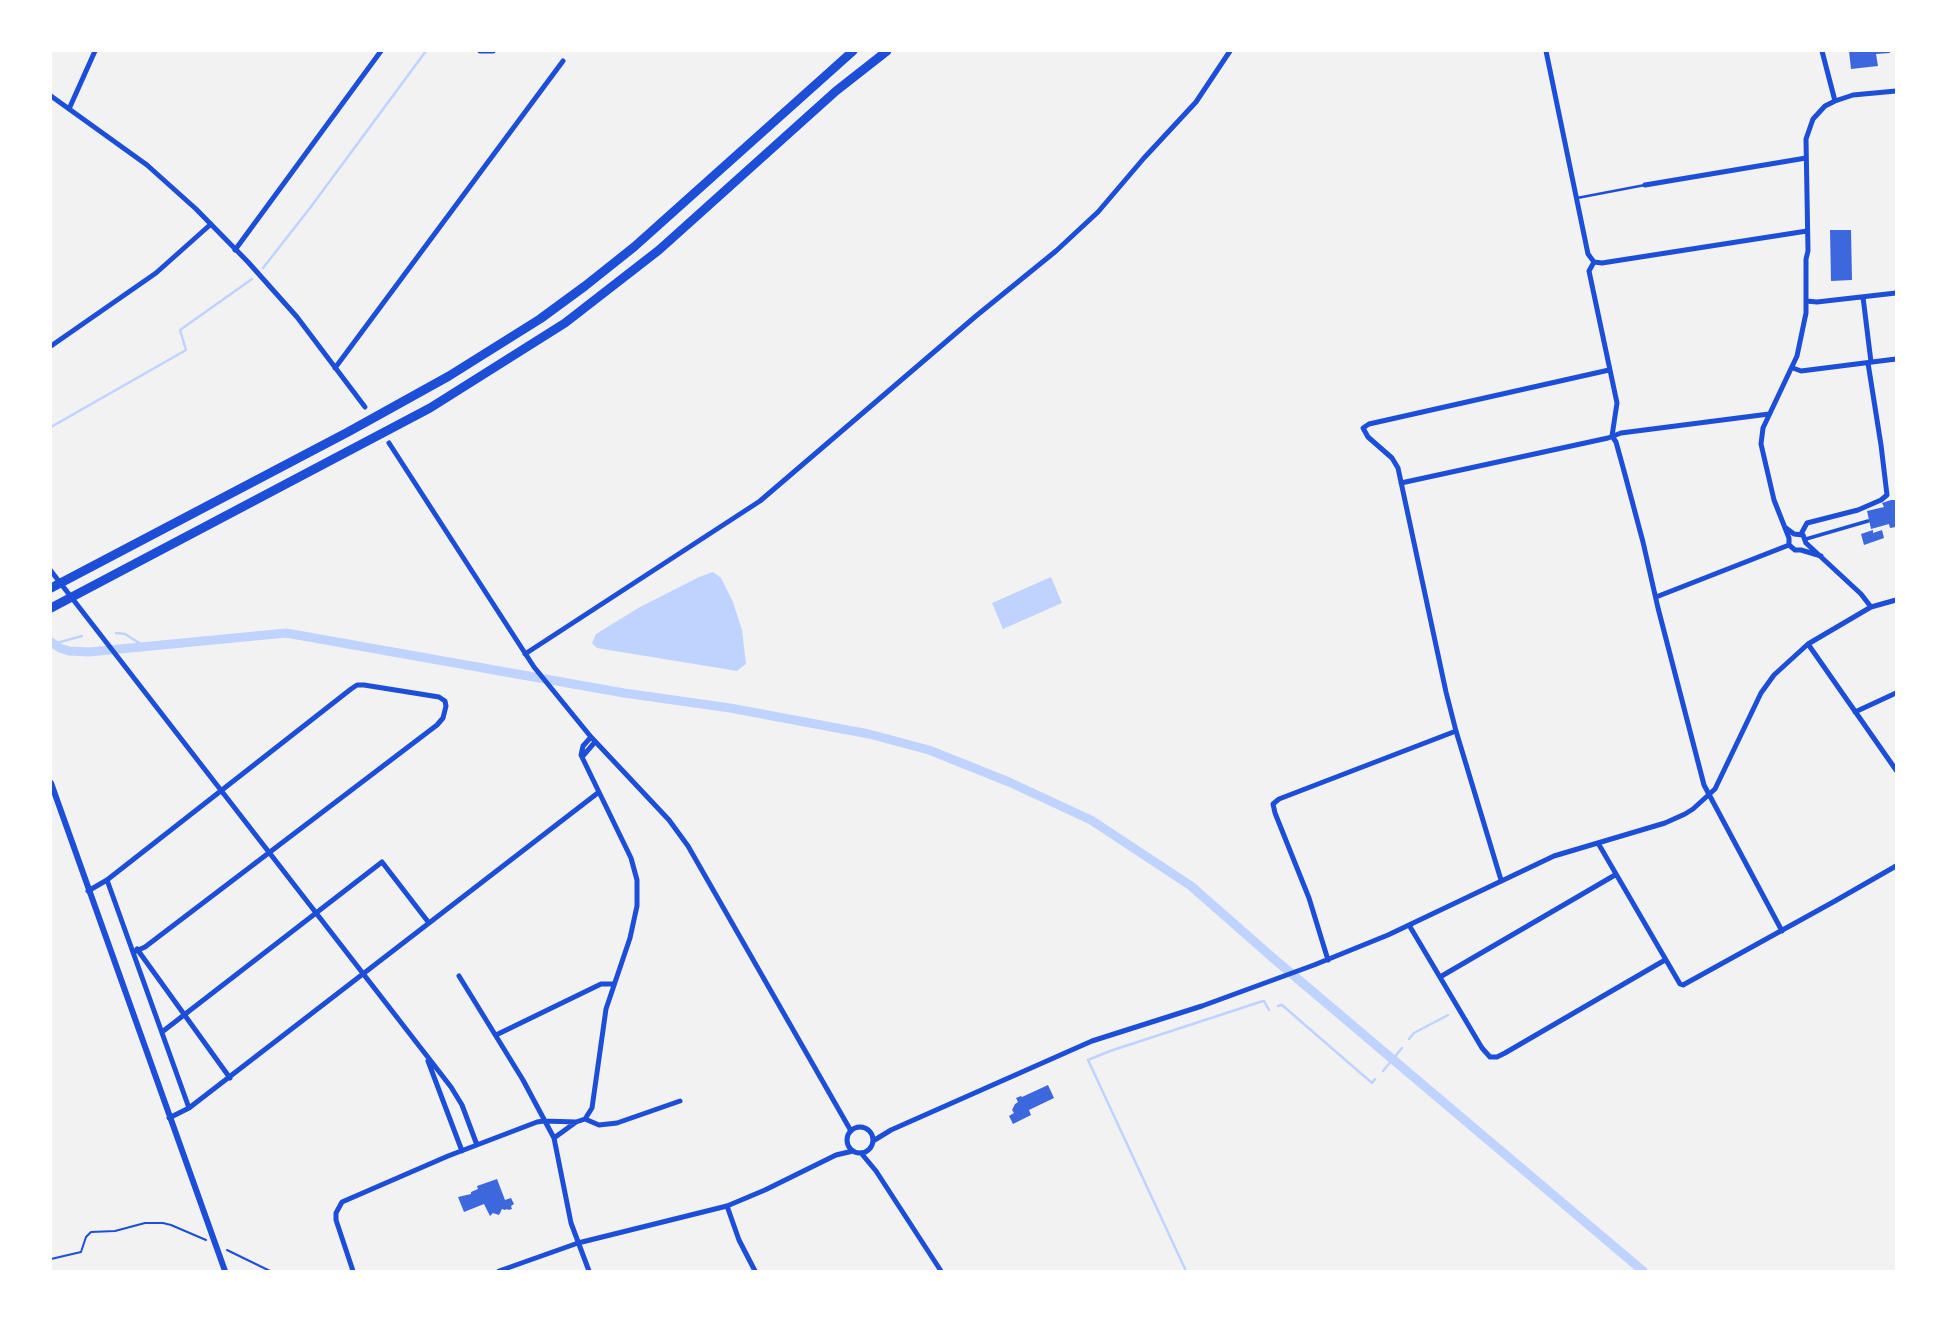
<!DOCTYPE html>
<style>
body{margin:0}
#map{position:relative;width:1947px;height:1322px;overflow:hidden;background:#f2f2f2;font-family:Jost,sans-serif}
canvas{display:block}
.frame{position:absolute;inset:0;border:52px solid #fff;pointer-events:none}
</style>
<div id="map">
<canvas width="1947" height="1322"></canvas>
<div class="frame"></div>
</div>
<script>
const g = document.querySelector('canvas').getContext('2d');
g.lineJoin = 'round';
function fillPath(path, color) {
  g.fillStyle = color;
  g.fill(path, 'evenodd');
}
function shape(rows) {
  const path = new Path2D();
  for (const r of rows) {
    if (r.length === 3) {
      path.moveTo(r[0] + r[2], r[1]);
      path.arc(r[0], r[1], r[2], 0, 2 * Math.PI);
      continue;
    }
    path.moveTo(r[0], r[1]);
    for (let i = 2; i < r.length; i += 2) path.lineTo(r[i], r[i + 1]);
  }
  return path;
}
function stroke(path, color, width, dash) {
  g.strokeStyle = color;
  g.lineWidth = width;
  g.lineCap = dash ? 'butt' : 'round';
  g.setLineDash(dash || []);
  g.stroke(path);
}
const water = shape([
 [713,572,721,578,733,602,742,630,746,664,737,671,597,648,592,643,596,634,640,607,699,577],
 [1051,577,1062,603,1003,629,992,603]
]);
const stream = shape([
 [263,268,310,208,426,51],
 [51,427,186,350,180,330,252,279],
 [116,633,125,634,144,646],
 [53,644,82,636],
 [1278,1006,1282,1005,1372,1083,1375,1079],
 [1409,1039,1414,1033,1448,1015],
 [1383,1071,1402,1048],
 [1186,1271,1088,1060,1110,1051,1260,1002,1264,1001,1269,1010]
]);
const canal = shape([
 [51,642,60,648,69,651,89,652,286,633,624,693,730,708,869,734,929,750,1009,782,1091,820,1191,886,1273,958,1643,1271]
]);
const building = shape([
 [1849,51,1890,51,1890,53,1876,54,1878,66,1851,69],
 [1830,230,1851,230,1852,280,1831,281],
 [1891,500,1895,500,1896,504,1896,527,1890,528,1889,524,1871,529,1867,511,1884,507,1882,503],
 [1873,530,1873,533,1882,530,1884,538,1864,545,1861,534],
 [1048,1085,1054,1098,1029,1110,1031,1115,1013,1124,1009,1116,1014,1113,1012,1110,1015,1104,1018,1102,1016,1098,1021,1096,1022,1097],
 [497,1179,505,1200,511,1198,514,1204,511,1206,512,1209,508,1210,507,1209,505,1210,502,1209,499,1215,493,1213,490,1216,484,1204,464,1212,458,1197,471,1194,471,1192,478,1189,477,1186]
]);
const path = shape([
 [227,1250,270,1271],
 [51,1259,81,1252,86,1237,91,1232,115,1231,145,1223,163,1223,171,1225,206,1240]
]);
const service = shape([
 [1577,198,1645,185]
]);
const pedestrian = shape([
 [1806,539,1868,521]
]);
const minor = shape([
 [480,51,493,51],
 [1546,51,1588,254,1594,262],
 [1822,51,1835,101],
 [51,96,147,165,196,209,248,262,297,317,365,407],
 [69,109,95,51],
 [1645,185,1806,158],
 [235,250,381,51],
 [1594,262,1602,263,1807,231],
 [1594,262,1589,271,1617,403,1612,436],
 [1863,297,1871,362],
 [1806,301,1817,302,1896,293],
 [51,346,156,273,211,224],
 [335,368,563,61],
 [1793,368,1801,371,1896,359],
 [1612,436,1616,442,1624,471,1643,542,1658,608,1704,785,1782,931],
 [389,443,534,667,591,737,669,820,688,846,851,1131],
 [1401,483,1608,438,1621,433,1769,414],
 [1786,528,1794,534,1803,535,1806,543,1861,594,1871,607],
 [1801,534,1807,523,1858,510,1881,500,1887,495,1881,445,1868,363],
 [1821,556,1801,550,1795,550,1789,545,1789,538,1774,500,1761,444,1763,428,1797,356,1806,313,1806,259,1808,251,1806,139,1813,119,1825,106,1835,101,1853,95,1896,91],
 [51,571,451,1087,462,1105,477,1145],
 [1656,597,1789,545],
 [1808,644,1896,770],
 [525,654,760,501,976,316,1056,251,1098,212,1144,158,1196,102,1230,51],
 [1855,712,1896,693],
 [582,757,595,742],
 [1598,843,1680,984,1683,985,1835,901,1896,866],
 [107,880,189,1108],
 [1501,880,1456,731,1446,692,1398,468,1392,458,1368,437,1363,428,1369,424,1609,370],
 [88,891,107,880,351,689,357,685,364,685,439,697,445,701,446,706,443,718,437,725,145,947,134,952],
 [1409,925,1482,1048,1490,1057,1497,1057,1505,1053,1665,960],
 [137,949,230,1078],
 [1328,960,1309,898,1275,813,1273,804,1279,799,1456,731],
 [459,976,523,1080,554,1138,571,1223,589,1271],
 [1440,977,1615,875],
 [162,1032,382,862,429,923],
 [496,1035,601,984,614,984],
 [428,1061,462,1151],
 [169,1118,189,1108,599,792],
 [585,1119,599,1125,617,1123,680,1101],
 [860,1140,13],
 [554,1138,576,1122,585,1119,592,1108,606,1009,630,938,637,906,637,880,631,858,581,755,583,746,591,737],
 [873,1141,891,1130,1092,1041,1202,1006,1314,965,1388,935,1554,856,1665,823,1685,814,1693,809,1715,789,1761,693,1774,675,1808,644,1871,607,1896,600],
 [861,1153,876,1171,941,1271],
 [727,1206,739,1240,755,1271],
 [353,1271,336,1220,336,1213,342,1202,448,1156,537,1122,544,1121,576,1122],
 [499,1271,578,1243,727,1206,765,1190,836,1155,853,1151]
]);
const tertiary = shape([
 [51,783,225,1271]
]);
const motorway = shape([
 [51,588,348,432,449,376,540,319,585,286,634,247,853,51],
 [51,608,430,408,565,323,659,250,836,91,887,51]
]);
fillPath(water, '#bfd3fe');
stroke(stream, '#bfd3fe', 2.5);
stroke(canal, '#bfd3fe', 9);
fillPath(building, '#3d67dc');
stroke(path, '#1d4ed8', 2);
stroke(service, '#1d4ed8', 2.5);
stroke(pedestrian, '#1d4ed8', 3.5);
stroke(minor, '#1d4ed8', 5);
stroke(tertiary, '#1d4ed8', 6);
stroke(motorway, '#1d4ed8', 9);
</script>
